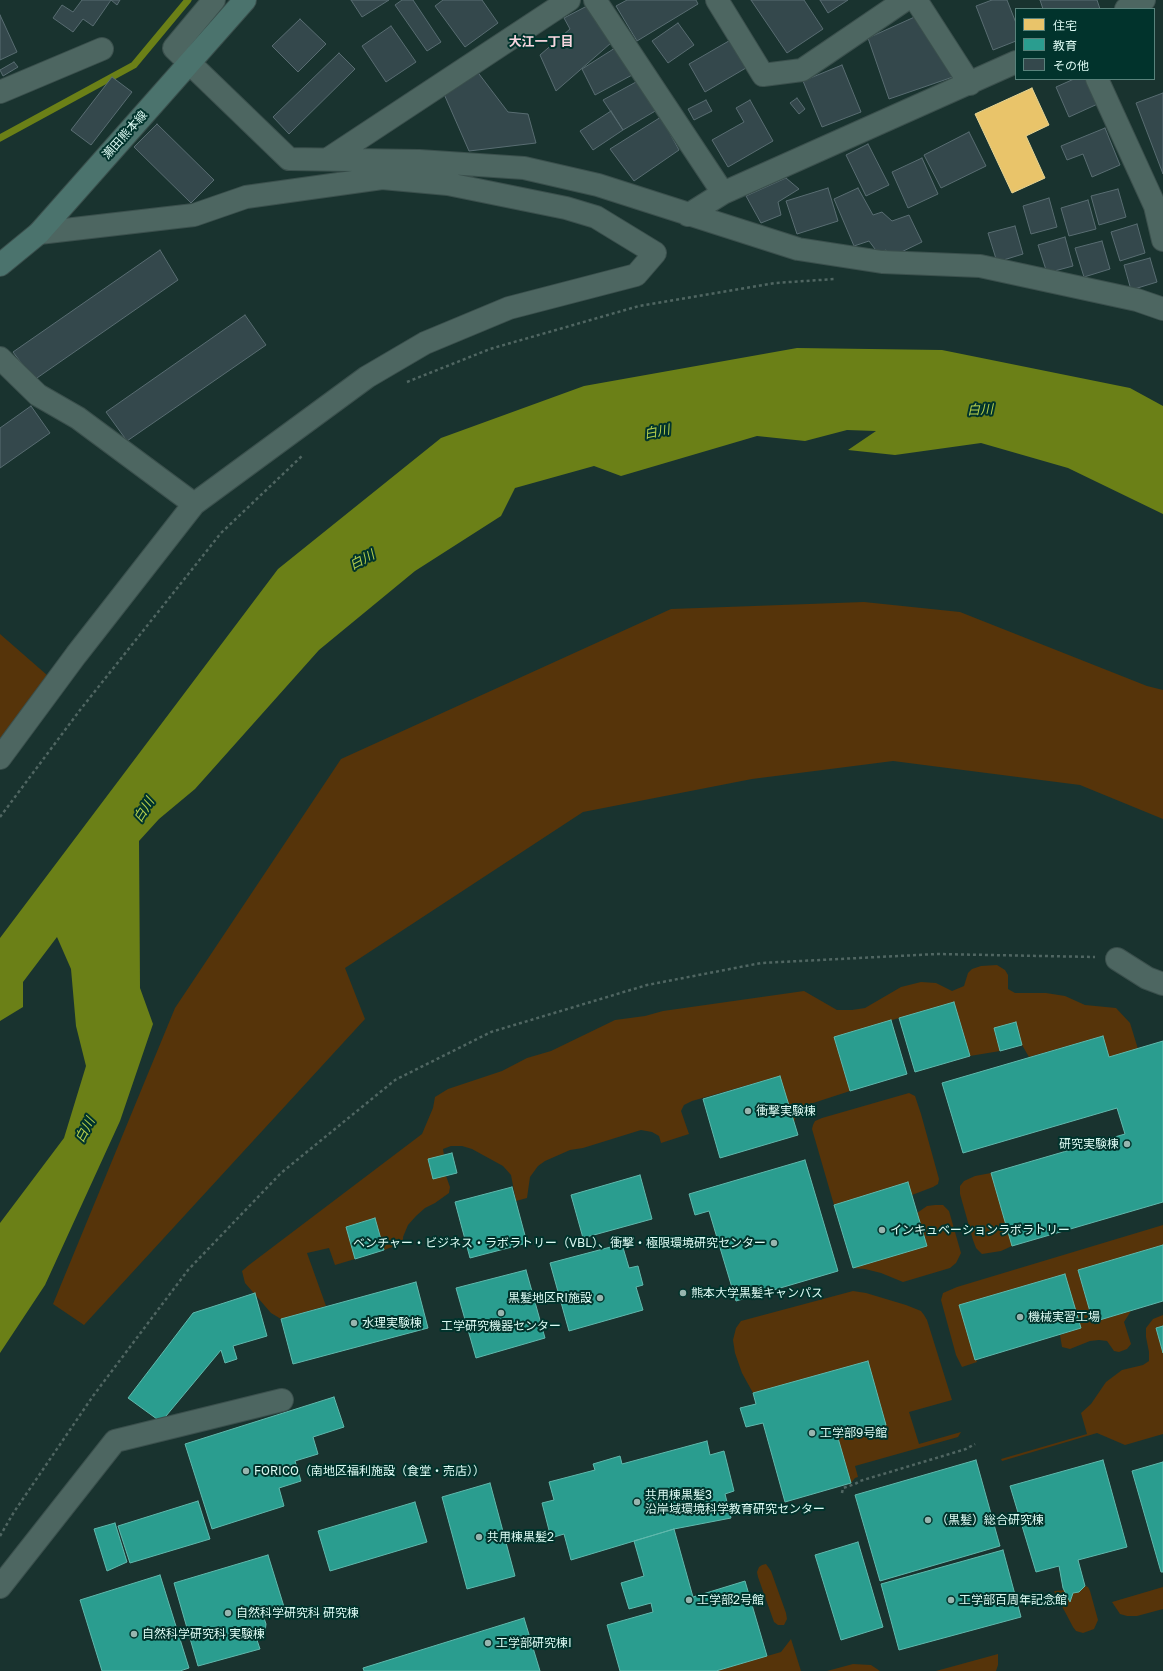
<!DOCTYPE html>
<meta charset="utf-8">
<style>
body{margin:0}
#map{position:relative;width:1163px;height:1671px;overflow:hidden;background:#19332f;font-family:"Golos Text","Noto Sans JP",sans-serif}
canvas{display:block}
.legend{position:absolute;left:1015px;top:8px;width:140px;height:72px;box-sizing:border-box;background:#01332c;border:1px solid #59837c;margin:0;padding:5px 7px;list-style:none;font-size:12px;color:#ddfbf4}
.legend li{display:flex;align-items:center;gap:8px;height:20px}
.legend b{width:20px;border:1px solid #59837c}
</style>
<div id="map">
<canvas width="1163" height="1671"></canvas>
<ul class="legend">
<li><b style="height:11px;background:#e9c46a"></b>住宅</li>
<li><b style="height:11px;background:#2a9d8f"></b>教育</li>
<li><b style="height:11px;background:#34484c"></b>その他</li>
</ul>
</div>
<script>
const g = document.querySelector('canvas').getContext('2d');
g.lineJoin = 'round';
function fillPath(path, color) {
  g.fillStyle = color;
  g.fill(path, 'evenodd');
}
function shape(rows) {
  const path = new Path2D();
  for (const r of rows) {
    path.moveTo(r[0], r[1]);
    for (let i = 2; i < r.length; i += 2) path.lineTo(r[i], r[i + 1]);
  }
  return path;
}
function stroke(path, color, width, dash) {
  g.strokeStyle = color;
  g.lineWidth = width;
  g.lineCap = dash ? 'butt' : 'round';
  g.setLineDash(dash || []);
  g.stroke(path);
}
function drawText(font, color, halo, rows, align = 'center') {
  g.font = font + ' "Golos Text","Noto Sans JP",sans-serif';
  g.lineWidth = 4;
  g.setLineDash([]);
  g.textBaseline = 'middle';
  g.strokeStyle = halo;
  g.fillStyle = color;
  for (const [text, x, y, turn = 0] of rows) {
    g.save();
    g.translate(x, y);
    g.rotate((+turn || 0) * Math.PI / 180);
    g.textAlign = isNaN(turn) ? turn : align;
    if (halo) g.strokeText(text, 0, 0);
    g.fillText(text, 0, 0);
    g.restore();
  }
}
const green = shape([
 [864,602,960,612,1147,686,1163,690,1163,819,1080,785,893,761,752,779,583,812,345,968,365,1019,84,1325,53,1304,175,1008,341,759,671,609],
 [0,634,55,682,0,753],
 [997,965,1005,970,1008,975,1008,989,1015,993,1046,993,1065,996,1085,1005,1116,1008,1130,1023,1138,1049,1109,1057,1103,1036,1029,1057,1022,1045,1015,1022,994,1029,1000,1051,970,1056,954,1002,834,1037,850,1091,807,1105,799,1109,794,1122,780,1076,692,1101,684,1105,681,1111,689,1134,661,1143,659,1136,652,1132,641,1130,583,1148,570,1150,545,1161,538,1166,530,1177,527,1198,516,1201,511,1175,503,1166,472,1149,462,1146,451,1146,443,1149,444,1155,428,1160,433,1179,446,1176,450,1187,449,1193,435,1203,425,1208,416,1216,408,1225,403,1237,403,1243,384,1250,375,1218,346,1227,355,1259,335,1265,329,1248,307,1253,326,1306,281,1319,271,1313,245,1283,242,1271,249,1265,422,1134,433,1108,435,1097,448,1089,502,1071,527,1058,551,1051,615,1020,645,1016,663,1011,804,991,837,1010,852,1010,865,1008,901,987,921,982,936,983,952,991,964,986,968,973,972,969,981,966],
 [909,1093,915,1096,921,1114,939,1179,938,1184,933,1187,912,1195,908,1183,834,1205,812,1129,813,1125,815,1121,822,1118],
 [991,1173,1012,1246,1001,1251,982,1254,976,1248,973,1240,960,1194,960,1186,964,1181,975,1176],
 [935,1205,943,1205,949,1211,961,1253,956,1263,950,1268,903,1282,881,1273,865,1269,853,1268,927,1246,917,1213,927,1206],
 [1163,1225,1163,1245,1078,1271,1093,1322,1131,1311,1124,1322,1131,1344,1127,1349,1119,1352,1114,1351,1107,1341,1099,1340,1090,1341,1070,1349,1062,1347,1060,1335,1081,1328,1065,1274,959,1305,977,1362,962,1367,956,1355,941,1300,943,1293,957,1287],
 [853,1291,866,1293,906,1305,921,1311,924,1315,927,1320,952,1400,909,1412,919,1444,961,1432,958,1437,855,1466,858,1477,855,1478,851,1483,838,1438,886,1425,868,1361,753,1393,742,1373,735,1353,733,1340,736,1328,741,1321],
 [1163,1315,1163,1326,1156,1328,1163,1353,1163,1434,1125,1445,1097,1433,1002,1461,1001,1459,1087,1434,1081,1413,1091,1404,1106,1382,1122,1370,1143,1365,1149,1361,1149,1352,1146,1337,1146,1328,1153,1319],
 [766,1564,771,1571,786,1613,787,1619,784,1625,778,1625,774,1622,758,1577,757,1572,759,1567,762,1565],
 [1085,1586,1088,1587,1090,1591,1098,1620,1094,1629,1083,1633,1076,1631,1073,1627,1054,1591,1066,1590,1070,1601,1073,1593,1079,1592],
 [1163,1587,1163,1609,1137,1616,1127,1616,1120,1614,1112,1602],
 [791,1639,801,1671,716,1671,781,1652],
 [998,1654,998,1665,996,1671,936,1671],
 [853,1664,871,1665,880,1671,827,1671]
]);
const water = shape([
 [797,348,942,350,1130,388,1163,406,1163,514,1068,468,981,443,895,455,848,450,876,431,847,430,805,441,757,436,621,476,594,466,515,488,501,516,415,571,319,650,195,789,159,819,139,841,140,988,153,1024,120,1121,45,1285,0,1353,0,1223,64,1138,86,1066,76,1026,71,969,57,937,23,982,23,1007,0,1021,0,938,278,569,441,438,584,386]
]);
const homes = shape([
 [1032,88,1049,125,1026,136,1045,178,1012,193,975,114,1032,88]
]);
const schools = shape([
 [954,1002,970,1056,915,1072,899,1018,954,1002],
 [891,1020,907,1074,850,1091,834,1037,891,1020],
 [1016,1022,1022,1045,1000,1051,994,1028,1016,1022],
 [1103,1036,1109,1057,1163,1041,1163,1202,1012,1246,991,1173,1125,1134,1117,1108,963,1153,942,1083,1103,1036],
 [780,1076,798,1135,720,1158,703,1099,780,1076],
 [452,1153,457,1173,433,1179,428,1159,452,1153],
 [805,1160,838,1271,736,1301,709,1211,695,1215,689,1194,805,1160],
 [640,1175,652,1219,583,1238,571,1195,640,1175],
 [908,1182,927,1246,853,1268,834,1205,908,1182],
 [512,1187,527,1243,470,1258,455,1202,512,1187],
 [375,1218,384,1250,355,1259,346,1227,375,1218],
 [622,1244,629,1268,638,1266,643,1285,636,1287,643,1310,569,1331,550,1263,622,1244],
 [1163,1245,1163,1301,1093,1322,1078,1270,1163,1245],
 [526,1270,545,1338,476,1358,456,1288,526,1270],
 [1065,1274,1081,1328,975,1360,959,1305,1065,1274],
 [416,1282,428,1328,293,1364,281,1319,416,1282],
 [255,1293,267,1336,233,1346,237,1359,225,1363,221,1350,161,1422,128,1398,193,1313,255,1293],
 [1163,1326,1163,1353,1156,1328,1163,1326],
 [868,1361,886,1425,838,1438,851,1483,785,1502,763,1423,746,1427,740,1408,756,1404,753,1393,868,1361],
 [334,1397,344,1427,313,1437,318,1454,295,1461,301,1481,279,1488,284,1506,212,1529,185,1444,334,1397],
 [707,1441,710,1455,724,1451,734,1491,725,1494,731,1518,674,1529,571,1560,564,1534,551,1538,542,1503,554,1500,549,1482,595,1470,593,1464,620,1456,622,1464,707,1441],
 [976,1460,1000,1546,880,1581,855,1495,976,1460],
 [1103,1460,1127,1547,1078,1560,1085,1586,1079,1592,1073,1593,1070,1602,1063,1588,1059,1566,1036,1572,1010,1486,1103,1460],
 [1163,1462,1163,1572,1161,1572,1132,1471,1163,1462],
 [490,1483,515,1576,467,1589,442,1497,490,1483],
 [198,1501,210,1539,130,1563,118,1526,198,1501],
 [415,1502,427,1542,330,1571,318,1531,415,1502],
 [115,1523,127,1562,107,1571,94,1529,115,1523],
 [674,1529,693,1597,745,1581,767,1656,716,1671,620,1671,607,1625,653,1612,651,1603,629,1609,621,1583,644,1576,634,1541,674,1529],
 [858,1542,883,1627,841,1640,815,1555,858,1542],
 [1003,1550,1021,1617,899,1650,881,1584,1003,1550],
 [268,1555,285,1610,263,1615,266,1624,265,1632,256,1637,260,1649,198,1666,174,1583,268,1555],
 [160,1575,189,1668,180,1671,102,1671,80,1600,160,1575],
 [524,1618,540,1671,364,1671,363,1668,524,1618]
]);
const stream = shape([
 [0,138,134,65,188,0]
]);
const building = shape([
 [82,0,120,0,117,5,111,0,93,26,83,19,73,32,53,18,62,5,73,12,82,0],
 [351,0,389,0,362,17,351,0],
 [402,0,413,0,441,42,427,51,395,5,402,0],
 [443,0,482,0,498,23,465,47,435,6,443,0],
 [627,0,696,0,698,4,637,41,616,6,627,0],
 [751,0,804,0,823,29,787,53,751,0],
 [820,0,848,0,828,13,820,0],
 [992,0,1007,0,1016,23,1016,41,993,50,976,6,992,0],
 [1040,0,1097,0,1100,9,1043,9,1040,0],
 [587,6,611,43,556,91,540,55,570,29,564,18,587,6],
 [0,15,17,52,0,60,0,15],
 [919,15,953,77,889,99,868,38,919,15],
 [300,19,326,44,298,72,272,46,300,19],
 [678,23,694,45,668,63,652,41,678,23],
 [391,26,416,62,386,82,362,46,391,26],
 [734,38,751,65,705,92,689,64,734,38],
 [615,48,634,74,595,95,582,69,615,48],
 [339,53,355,69,289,134,273,117,339,53],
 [14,62,18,67,3,76,0,70,14,62],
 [842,65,861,112,822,127,803,81,842,65],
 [476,70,508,112,528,114,536,143,469,151,444,94,476,70],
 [112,77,132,92,91,145,71,130,112,77],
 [1074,79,1091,79,1102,102,1069,117,1056,87,1074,79],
 [636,82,657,110,623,130,603,100,636,82],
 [1163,93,1163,174,1136,103,1163,93],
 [797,98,805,109,799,114,790,103,797,98],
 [706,100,712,111,694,120,688,109,706,100],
 [750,100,773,141,728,167,712,140,744,122,736,108,750,100],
 [611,111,623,130,593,150,580,131,611,111],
 [661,117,679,150,634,181,610,149,661,117],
 [157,124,214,180,191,203,134,147,157,124],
 [1105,128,1120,165,1092,177,1083,154,1067,160,1061,146,1105,128],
 [969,132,986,166,941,188,924,155,969,132],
 [868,144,889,185,866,196,846,155,868,144],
 [922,158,938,194,908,208,892,172,922,158],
 [786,178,799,189,778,202,781,215,761,223,746,196,786,178],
 [828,188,838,221,797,234,786,201,828,188],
 [858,188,873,215,882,212,892,221,909,215,922,242,891,257,886,250,878,253,869,241,854,246,834,199,858,188],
 [1118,189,1126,217,1099,225,1091,196,1118,189],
 [1049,198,1057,227,1031,234,1023,206,1049,198],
 [1088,200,1096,229,1069,236,1061,208,1088,200],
 [1137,224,1145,253,1120,261,1111,232,1137,224],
 [1015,226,1023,254,997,262,988,233,1015,226],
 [1065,237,1073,266,1047,273,1038,245,1065,237],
 [1102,241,1110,269,1084,277,1075,248,1102,241],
 [160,250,178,280,34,380,13,352,160,250],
 [1150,258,1157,282,1131,290,1124,265,1150,258],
 [245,315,266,345,127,441,106,412,245,315],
 [31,406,50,433,0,468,0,428,31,406]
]);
const path = shape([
 [407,382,490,349,639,306,775,283,835,279],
 [0,817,80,710,221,533,303,455],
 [842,1493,843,1488,855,1484,860,1481,966,1449,975,1444],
 [0,1536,14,1512,93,1396,188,1270,281,1173,395,1080,491,1032,647,985,761,963,937,954,1095,957]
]);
const minor = shape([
 [214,0,174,48,289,159,419,161,524,168,598,185,798,249,882,262,980,266,1137,300,1163,309],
 [595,0,723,193],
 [717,0,763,75,802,70,905,0],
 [916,0,970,84],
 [1126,9,1144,0],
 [1097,79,1155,206,1163,240],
 [0,92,102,49],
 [328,159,569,0],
 [688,215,723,193,1016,62],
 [0,358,38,395,78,418,194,504],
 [0,758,76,655,194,504,367,377,425,343,509,308,636,275,655,253,596,217,566,208,448,184,382,178,246,197,194,215,39,233],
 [1117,959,1147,978,1163,984],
 [0,1587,115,1441,282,1400]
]);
const major = shape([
 [0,265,39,233,245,0]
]);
const markers = [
 [748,1111,4,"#98b5af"],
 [1127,1144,4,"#98b5af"],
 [882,1230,4,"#98b5af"],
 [774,1243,4,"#98b5af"],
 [683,1293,4,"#98b5af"],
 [600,1298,4,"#98b5af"],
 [501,1313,4,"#98b5af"],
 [1020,1317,4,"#98b5af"],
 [354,1323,4,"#98b5af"],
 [812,1433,4,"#98b5af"],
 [246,1471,4,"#98b5af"],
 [637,1502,4,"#98b5af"],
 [928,1520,4,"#98b5af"],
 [479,1537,4,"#98b5af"],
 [689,1600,4,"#98b5af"],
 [951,1600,4,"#98b5af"],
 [228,1613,4,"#98b5af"],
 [134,1634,4,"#98b5af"],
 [488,1643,4,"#98b5af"]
];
const streetNames = [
 ["瀬田熊本線",125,135,-48]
];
const poiNames = [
 ["衝撃実験棟",756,1111],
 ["研究実験棟",1119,1144,"right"],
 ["インキュベーションラボラトリー",890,1230],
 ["ベンチャー・ビジネス・ラボラトリー（VBL）、衝撃・極限環境研究センター",766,1243,"right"],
 ["熊本大学黒髪キャンパス",691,1293],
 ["黒髪地区RI施設",592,1298,"right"],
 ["機械実習工場",1028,1317],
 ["水理実験棟",362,1323],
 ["工学研究機器センター",501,1326,"center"],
 ["工学部9号館",820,1433],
 ["FORICO（南地区福利施設（食堂・売店））",254,1471],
 ["共用棟黒髪3",645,1495],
 ["沿岸域環境科学教育研究センター",645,1509],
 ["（黒髪）総合研究棟",936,1520],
 ["共用棟黒髪2",487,1537],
 ["工学部2号館",697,1600],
 ["工学部百周年記念館",959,1600],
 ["自然科学研究科 研究棟",236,1613],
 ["自然科学研究科 実験棟",142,1634],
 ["工学部研究棟I",496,1643]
];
const neighbourhoodNames = [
 ["大江一丁目",541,42]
];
const waterNames = [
 ["白川",980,410,-2],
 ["白川",657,432,-11],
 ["白川",362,560,-28],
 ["白川",144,810,-58],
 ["白川",85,1130,-62]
];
fillPath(green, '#56340a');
fillPath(water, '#6b8017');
fillPath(homes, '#e9c46a');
stroke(homes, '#e5d493', 1);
fillPath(schools, '#2a9d8f');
stroke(schools, '#60b9ad', 1);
stroke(stream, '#6b8017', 7);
fillPath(building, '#34484c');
stroke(building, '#596d72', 1);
stroke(minor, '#3b504d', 24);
stroke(major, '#3b504d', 24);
stroke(path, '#506662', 2.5, [3, 3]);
stroke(minor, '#4d6661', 22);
stroke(major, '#4b736d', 22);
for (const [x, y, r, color] of markers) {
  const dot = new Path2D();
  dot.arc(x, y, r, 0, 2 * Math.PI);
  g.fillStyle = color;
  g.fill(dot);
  stroke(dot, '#01332c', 1.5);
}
drawText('12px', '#ddfbf4', '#01332c', streetNames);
drawText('12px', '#ddfbf4', '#01332c', poiNames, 'left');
drawText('bold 13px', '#f9d7e0', '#01332c', neighbourhoodNames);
drawText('italic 13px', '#b3ce4d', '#01332c', waterNames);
</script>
